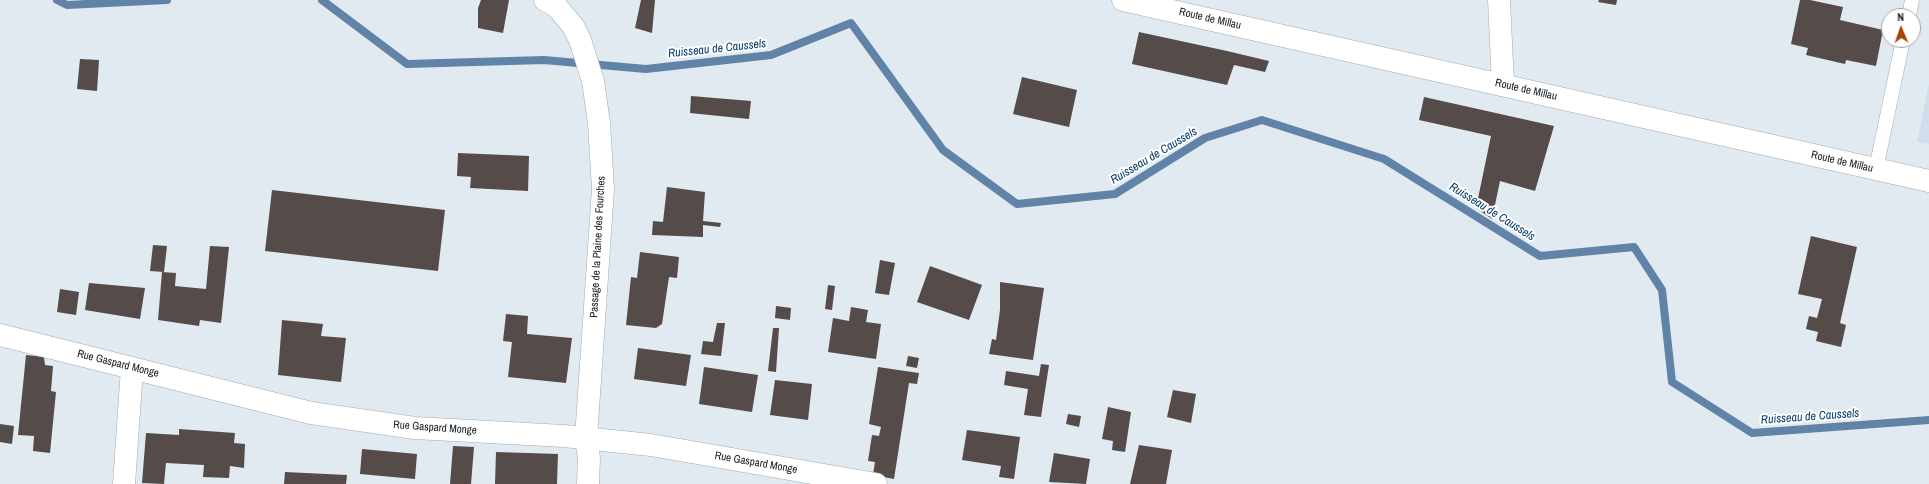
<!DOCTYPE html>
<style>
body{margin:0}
#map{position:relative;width:1929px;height:484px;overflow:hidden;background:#e1e9f1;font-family:"Archivo Narrow",sans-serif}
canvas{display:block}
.north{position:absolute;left:1881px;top:8px;width:40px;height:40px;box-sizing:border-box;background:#fff;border:1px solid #a2a3a4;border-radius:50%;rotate:358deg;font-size:11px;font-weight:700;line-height:16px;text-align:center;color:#16191c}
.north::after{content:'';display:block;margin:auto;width:14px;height:18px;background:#a74503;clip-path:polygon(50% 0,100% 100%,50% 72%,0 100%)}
</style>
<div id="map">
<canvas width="1929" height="484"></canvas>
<div class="north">N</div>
</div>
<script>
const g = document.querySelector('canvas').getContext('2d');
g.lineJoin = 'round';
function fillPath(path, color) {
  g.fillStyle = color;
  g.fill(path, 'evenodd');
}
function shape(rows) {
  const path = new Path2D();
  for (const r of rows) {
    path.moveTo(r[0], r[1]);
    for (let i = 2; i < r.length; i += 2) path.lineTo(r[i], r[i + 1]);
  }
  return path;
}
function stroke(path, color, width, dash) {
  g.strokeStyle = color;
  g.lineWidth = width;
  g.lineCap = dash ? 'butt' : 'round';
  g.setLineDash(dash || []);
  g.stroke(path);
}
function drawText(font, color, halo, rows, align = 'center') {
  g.font = font + ' "Archivo Narrow",sans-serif';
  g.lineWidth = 4;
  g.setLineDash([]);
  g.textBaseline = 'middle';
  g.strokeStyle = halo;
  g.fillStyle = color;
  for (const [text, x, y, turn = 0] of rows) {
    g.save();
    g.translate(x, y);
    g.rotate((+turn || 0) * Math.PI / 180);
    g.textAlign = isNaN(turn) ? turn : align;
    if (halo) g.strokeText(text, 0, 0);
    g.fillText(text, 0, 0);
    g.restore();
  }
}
const built = shape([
 [1929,84,1929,144,1917,142]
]);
const stream = shape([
 [57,0,67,5,167,0],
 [322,0,407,64,544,60,646,69,771,55,851,23,943,150,1017,204,1115,194,1205,138,1262,120,1384,159,1540,256,1634,247,1662,290,1672,382,1752,433,1929,420]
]);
const building = shape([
 [481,0,509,0,503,33,478,28,478,8],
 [641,0,655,0,652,33,635,28],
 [1599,0,1617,0,1616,5,1598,2],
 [1800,0,1810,0,1843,7,1840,20,1883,30,1876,66,1846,60,1845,64,1806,55,1808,48,1791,44],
 [1139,32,1227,51,1269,61,1265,72,1234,65,1227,85,1218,83,1132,64],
 [80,59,99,60,97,91,77,89],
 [1022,77,1077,90,1069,127,1013,114],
 [691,96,751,101,749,119,690,113],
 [1424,97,1554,126,1535,191,1500,181,1492,219,1476,208,1491,136,1419,120],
 [458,153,529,156,528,191,470,188,471,177,457,176],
 [667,187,705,192,703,221,721,223,720,227,703,225,703,237,652,235,653,221,663,222],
 [272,190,445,210,438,271,265,251],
 [1811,236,1857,247,1840,323,1846,325,1841,347,1816,341,1818,332,1806,329,1809,316,1817,318,1822,299,1798,294],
 [153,245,167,246,164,272,150,271],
 [210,246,229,247,221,323,200,320,199,326,158,320,162,272,176,273,175,286,206,289],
 [640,252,679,257,677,278,669,277,662,324,656,328,626,325,631,277,637,278],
 [880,260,895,263,889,295,875,293],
 [930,266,982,285,969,320,917,302],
 [1000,282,1044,288,1033,360,989,354,992,339,996,340,1000,310],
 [89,283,145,288,140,319,85,310],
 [828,285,835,286,832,310,825,309],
 [60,289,79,292,76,315,57,312],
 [776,306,791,308,790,320,775,318],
 [851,307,868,310,866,322,881,324,876,359,828,352,833,318,849,321],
 [506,314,528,316,527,334,572,338,566,383,508,377,512,342,503,341],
 [282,320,323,324,321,336,346,338,341,382,278,375],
 [717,323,725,323,721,356,701,354,703,341,713,342],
 [773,328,779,328,776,372,768,371],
 [638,348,691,355,686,386,634,379],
 [26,355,44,357,45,365,53,366,51,391,56,392,50,453,33,451,34,436,18,435],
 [908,356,919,358,917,368,906,366],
 [1041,364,1049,365,1041,417,1024,415,1028,389,1004,385,1006,371,1039,376],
 [704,367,758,375,752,412,699,404],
 [878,367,919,373,917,384,909,383,894,479,873,475,875,462,868,461,872,435,879,436,881,427,869,424],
 [775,380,812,384,808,420,770,415],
 [1173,390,1196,394,1191,423,1167,417],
 [1108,407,1131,412,1125,452,1112,450,1113,441,1102,439],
 [1068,414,1081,416,1079,427,1066,424],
 [0,424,14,426,12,444,0,442],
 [179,429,235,433,234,443,245,444,244,468,230,466,229,478,203,477,204,465,166,463,164,484,142,483,146,433,179,435],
 [967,430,1020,437,1014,479,999,477,1001,466,962,460],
 [1139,445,1172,450,1166,484,1130,484],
 [453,446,474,447,471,484,450,484],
 [362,449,417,454,415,479,360,474],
 [496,452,558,454,557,484,495,484],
 [1054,453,1090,459,1086,484,1049,482],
 [285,472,347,475,346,484,284,484]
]);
const service = shape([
 [1909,16,1912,0],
 [1876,169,1903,40]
]);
const minor = shape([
 [545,0,556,6,573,26,580,40,593,81,599,123,603,189,586,438,589,458,588,484],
 [1499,0,1503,85],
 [0,335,311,413,415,428,564,436,651,445,876,484],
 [124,484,132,368]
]);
const primary = shape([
 [1123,0,1929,181]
]);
const streetNames = [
 ["Route de Millau",1210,19,13],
 ["Route de Millau",1526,90,13],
 ["Route de Millau",1842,162,13],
 ["Passage de la Plaine des Fourches",598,247,-87],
 ["Rue Gaspard Monge",118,364,14],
 ["Rue Gaspard Monge",435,428,4],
 ["Rue Gaspard Monge",756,463,10]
];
const waterNames = [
 ["Ruisseau de Caussels",717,49,-6],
 ["Ruisseau de Caussels",1154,156,-31],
 ["Ruisseau de Caussels",1492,212,32],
 ["Ruisseau de Caussels",1810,417,-4]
];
fillPath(built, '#d0deeb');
stroke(stream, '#6083a7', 8);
fillPath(building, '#554b48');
stroke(service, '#a2aab1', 15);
stroke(minor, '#a2aab1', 23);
stroke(primary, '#a2aab1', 23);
stroke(service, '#fff', 14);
stroke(minor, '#fff', 22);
stroke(primary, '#fff', 22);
drawText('11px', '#16191c', '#fff', streetNames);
drawText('italic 12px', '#053e6c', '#fff', waterNames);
</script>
